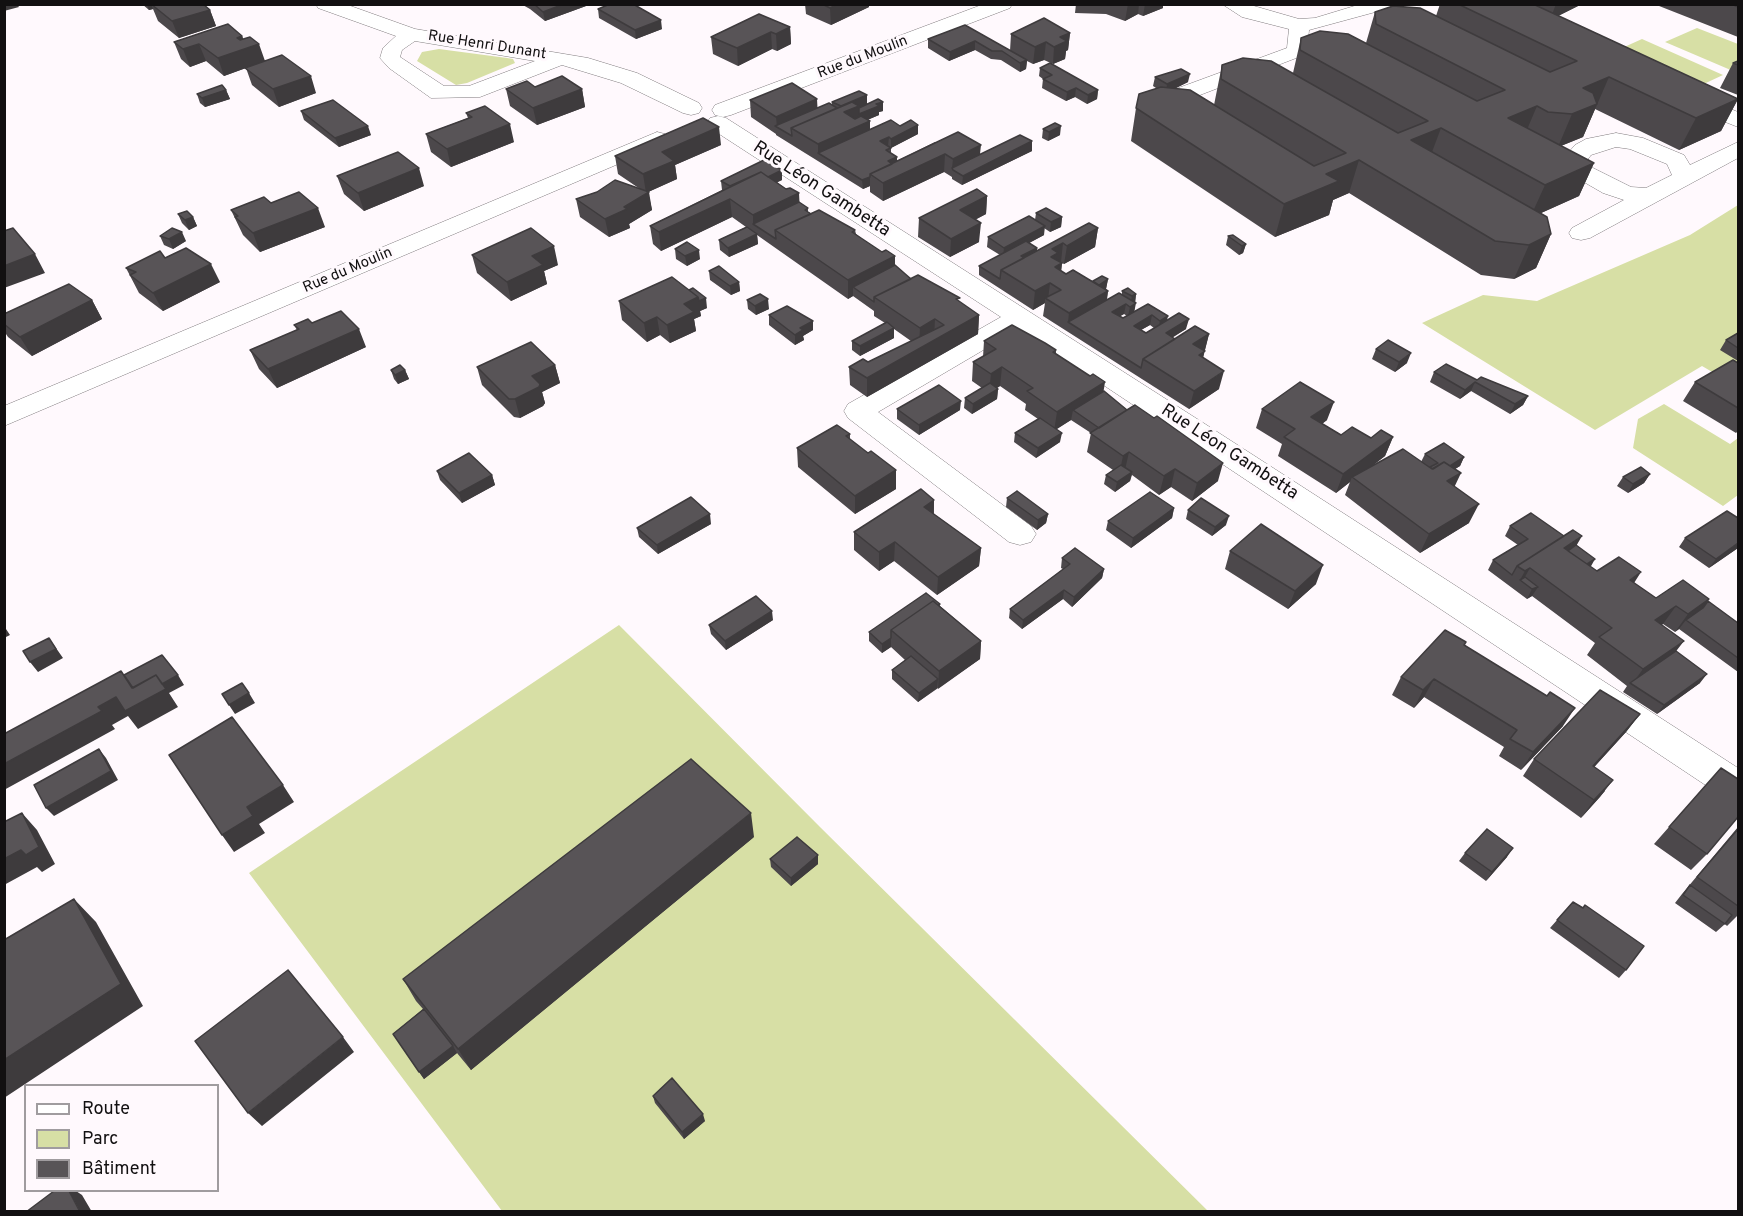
<!DOCTYPE html>
<meta charset="utf-8">
<style>
body{margin:0}
#map{position:relative;width:1743px;height:1216px;overflow:hidden;background:#fff9fd;font-family:Overpass,sans-serif}
canvas{display:block}
.frame{position:absolute;inset:0;border:6px solid #121011;pointer-events:none}
.legend{position:absolute;left:24px;top:1084px;width:195px;height:108px;box-sizing:border-box;background:#fff9fd;border:2px solid #a09c9f;margin:0;padding:8px 10px;list-style:none;font-size:18px;color:#121011}
.legend li{display:flex;align-items:center;gap:12px;height:30px}
.legend b{width:30px;border:2px solid #a09c9f}
</style>
<div id="map">
<canvas width="1743" height="1216"></canvas>
<div class="frame"></div>
<ul class="legend">
<li><b style="height:8px;background:#fff"></b>Route</li>
<li><b style="height:16px;background:#d7dfa5"></b>Parc</li>
<li><b style="height:16px;background:#585457"></b>Bâtiment</li>
</ul>
</div>
<script>
const g = document.querySelector('canvas').getContext('2d');
g.lineJoin = 'round';
function fillPath(path, color) {
  g.fillStyle = color;
  g.fill(path, 'evenodd');
}
function shape(rows) {
  const path = new Path2D();
  for (const r of rows) {
    path.moveTo(r[0], r[1]);
    for (let i = 2; i < r.length; i += 2) path.lineTo(r[i], r[i + 1]);
  }
  return path;
}
function stroke(path, color, width, dash) {
  g.strokeStyle = color;
  g.lineWidth = width;
  g.lineCap = dash ? 'butt' : 'round';
  g.setLineDash(dash || []);
  g.stroke(path);
}
function drawText(font, color, halo, rows, align = 'center') {
  g.font = font + ' Overpass,sans-serif';
  g.lineWidth = 6;
  g.setLineDash([]);
  g.textBaseline = 'middle';
  g.strokeStyle = halo;
  g.fillStyle = color;
  for (const [text, x, y, turn = 0] of rows) {
    g.save();
    g.translate(x, y);
    g.rotate((+turn || 0) * Math.PI / 180);
    g.textAlign = isNaN(turn) ? turn : align;
    if (halo) g.strokeText(text, 0, 0);
    g.fillText(text, 0, 0);
    g.restore();
  }
}
const green = shape([
 [1697,28,1738,44,1738,67,1733,71,1665,42],
 [1642,39,1723,75,1693,89,1611,53],
 [439,49,507,58,513,59,515,63,467,83,456,85,417,61,422,52],
 [1738,205,1738,387,1702,366,1595,430,1422,323,1483,295,1537,301,1690,235],
 [1664,404,1730,444,1738,438,1738,495,1723,506,1633,448,1638,419],
 [619,625,820,827,1208,1211,502,1211,249,873]
]);
const minor = shape([
 [316,4,345,4,415,29,588,58,637,73,699,103,702,108,699,113,691,115,683,113,621,83,562,65,480,97,431,98,389,68,380,58,383,48,396,36,318,8,316,4],
 [415,41,535,61,469,86,444,86,400,57,402,50,415,41],
 [984,4,1012,4,1010,8,731,115,723,117,715,115,712,110,715,105,984,4],
 [1222,4,1247,4,1299,19,1315,18,1361,4,1392,4,1390,8,1309,30,1307,51,1304,55,1187,100,1198,110,1195,115,1187,117,1179,115,1162,104,1159,99,1162,94,1287,48,1289,29,1242,17,1222,4],
 [1688,92,1738,112,1738,127,1680,104,1677,99,1680,94,1688,92],
 [718,116,726,118,1205,424,1738,768,1738,802,1725,798,1019,329,878,412,1031,526,1036,534,1031,542,1020,545,1009,542,848,418,844,411,848,404,1001,317,710,128,707,123,710,118,718,116],
 [657,132,665,134,668,139,665,144,4,426,4,406,657,132],
 [1616,133,1643,138,1684,155,1690,165,1738,142,1738,158,1590,238,1581,240,1572,238,1569,233,1572,228,1624,200,1603,193,1570,174,1564,158,1575,145,1586,139,1616,133],
 [1616,147,1630,149,1667,164,1672,175,1646,188,1631,187,1589,166,1588,159,1591,155,1616,147]
]);
const wall = shape([
 [142,4,203,4,210,10,216,26,179,38,158,21,153,9,149,10],
 [521,4,585,4,586,6,545,21,530,9],
 [805,4,869,4,869,7,831,25,806,14],
 [1076,4,1163,4,1163,8,1143,16,1138,14,1125,21,1106,14,1075,13],
 [1440,4,1582,4,1558,16,1738,99,1721,131,1679,150,1595,109,1583,137,1561,146,1594,163,1579,196,1541,213,1551,234,1536,268,1514,279,1481,275,1349,193,1333,200,1329,215,1275,237,1131,141,1136,108,1156,88,1153,86,1155,77,1188,82,1176,88,1214,105,1222,65,1293,73,1301,38,1366,43,1375,12,1436,16],
 [1654,4,1738,4,1738,37],
 [598,9,662,29,636,39,599,18],
 [965,25,1010,51,1011,34,1070,33,1068,50,1066,51,1065,59,1053,64,1044,60,1033,64,1027,61,1026,69,1020,72,1001,60,991,59,975,50,949,61,928,48,928,39],
 [790,27,791,44,777,51,772,49,738,66,713,54,711,37],
 [242,36,243,39,265,61,316,93,279,107,252,85,246,68,224,76,206,61,190,67,181,59,174,42],
 [1738,61,1738,95,1720,88,1733,63],
 [1040,68,1098,90,1097,99,1087,104,1075,97,1066,101,1042,88,1043,79,1039,76],
 [535,87,582,89,585,107,537,125,510,106,506,89],
 [226,90,230,99,205,107,200,103,197,94],
 [867,95,867,104,883,102,883,111,879,112,879,115,867,120,870,130,900,126,918,134,891,148,891,153,897,157,897,161,935,142,980,154,1032,141,1032,151,962,185,952,179,952,177,944,172,883,201,870,192,870,186,863,189,776,135,776,134,751,117,750,100,817,108,832,105,832,102],
 [301,111,371,135,339,147,304,120],
 [466,113,514,142,451,167,431,152,426,134,468,118],
 [1043,129,1060,135,1048,141,1042,138],
 [721,145,675,165,677,179,648,192,652,210,629,224,630,228,609,237,580,217,576,199,640,189,618,174,615,156],
 [337,176,424,186,364,211,344,194],
 [782,180,777,182,786,189,799,193,799,202,808,208,808,212,855,230,856,234,911,279,959,302,979,315,978,334,867,397,850,385,849,367,868,362,911,341,894,329,894,338,860,356,852,350,852,341,885,323,874,316,874,311,853,296,848,299,757,235,758,244,729,257,720,250,719,240,746,227,732,217,661,251,653,244,650,226,722,190,721,181],
 [987,196,986,214,975,220,979,242,950,257,918,237,919,218],
 [271,203,325,227,260,252,243,235,231,210],
 [1036,213,1062,217,1061,227,1050,232,1044,228,1044,235,1029,243,1037,248,1037,251,1098,228,1095,247,1064,264,1060,262,1062,263,1061,271,1066,274,1093,281,1108,279,1106,289,1108,291,1107,300,1122,294,1122,291,1136,294,1134,312,1148,304,1167,321,1186,329,1172,337,1175,339,1209,334,1203,357,1219,389,1189,409,1043,316,1045,303,1033,310,979,275,979,266,1000,255,987,247,988,237,1035,220],
 [1124,314,1127,316,1123,318,1119,316],
 [1150,325,1154,328,1146,333,1141,330],
 [178,214,193,217,197,226,189,230,182,223],
 [160,236,186,241,173,249,164,245],
 [1228,236,1246,244,1243,253,1239,255,1226,245],
 [675,249,700,259,687,266,676,259],
 [472,255,558,265,544,271,547,284,511,301,477,273],
 [165,258,220,282,163,311,139,293,126,268],
 [709,271,739,282,740,291,731,295,710,280],
 [92,300,102,319,32,356,8,337,4,331,4,314],
 [747,300,769,309,756,315,748,309],
 [619,301,707,308,700,311,701,316,694,319,696,331,670,343,660,335,647,342,622,320],
 [769,315,813,330,803,336,804,340,795,345,769,325],
 [294,325,366,347,277,388,259,369,250,350,297,330],
 [1738,333,1738,361,1720,350,1726,340],
 [984,341,1056,350,1056,354,1218,481,1192,501,1171,487,1159,495,1132,475,1130,481,1115,492,1104,484,1106,475,1113,470,1087,452,1091,433,1071,420,1056,429,1060,442,1036,458,1014,442,1015,433,1038,419,1025,410,1026,404,1000,386,997,388,998,389,997,399,972,414,964,408,965,398,982,388,972,381,973,362,983,357],
 [1376,349,1407,363,1395,372,1372,359],
 [1738,363,1738,431,1736,433,1683,401,1695,382],
 [555,365,560,383,542,392,545,403,543,406,520,418,514,417,482,385,477,367],
 [391,370,405,370,409,379,398,384,394,379],
 [1434,372,1477,380,1528,396,1523,405,1510,414,1471,391,1460,399,1430,382],
 [897,409,960,410,919,435,897,419],
 [1262,409,1327,420,1322,424,1341,435,1371,438,1393,437,1385,456,1372,466,1421,462,1425,454,1464,457,1460,466,1455,469,1455,487,1469,523,1420,553,1345,495,1350,482,1336,493,1278,456,1282,444,1256,428],
 [850,434,850,439,896,489,855,514,798,467,797,448],
 [437,471,492,475,495,485,462,503,440,480],
 [1650,474,1644,483,1628,493,1617,486,1623,477],
 [1007,498,1048,514,1046,523,1037,530,1006,507],
 [934,500,934,514,981,548,979,566,937,595,894,561,879,571,854,550,854,532],
 [1174,508,1172,518,1131,548,1106,530,1108,521],
 [1188,510,1226,525,1212,536,1186,519],
 [711,524,658,554,639,537,637,528],
 [1510,526,1576,545,1591,567,1597,571,1634,583,1656,598,1709,599,1708,601,1738,623,1738,672,1679,629,1675,632,1663,624,1661,625,1676,651,1700,683,1657,714,1623,692,1627,686,1587,655,1595,643,1532,596,1527,599,1488,570,1493,560,1518,545,1505,536],
 [1685,538,1738,548,1709,568,1679,547],
 [1230,551,1316,584,1288,609,1225,569],
 [1062,558,1104,569,1102,578,1072,607,1063,599,1022,629,1009,618,1010,609,1063,569,1061,568],
 [940,604,940,606,981,641,980,659,918,702,892,679,892,670,905,660,891,647,882,653,869,641,869,632],
 [773,620,726,650,711,634,709,625],
 [1465,645,1563,726,1521,770,1499,756,1504,747,1424,697,1414,708,1392,695,1401,677],
 [1640,714,1626,732,1594,767,1605,791,1581,818,1523,776,1534,759],
 [1721,768,1707,854,1691,870,1654,844],
 [1738,827,1738,915,1727,926,1725,924,1716,932,1675,903,1682,894],
 [754,837,471,1070,457,1053,424,1079,393,1034,423,1009,416,1001,403,979],
 [1465,853,1507,857,1486,881,1459,861],
 [818,855,818,864,791,886,771,867,770,859],
 [1573,902,1626,970,1619,978,1550,928],
 [653,1096,705,1121,684,1139,655,1103]
]);
const shadedWall = shape([
 [4,4,17,4,19,7,4,11],
 [147,4,151,4,153,9,149,10],
 [564,4,585,4,586,6,545,21,543,12],
 [838,4,869,4,869,7,831,25,830,8],
 [1128,4,1139,4,1138,14,1125,21],
 [1145,4,1163,4,1163,8,1143,16],
 [1556,4,1582,4,1550,20],
 [210,10,216,26,179,38,172,21],
 [661,20,662,29,636,39,635,30],
 [790,27,791,44,777,51,776,34],
 [771,32,772,49,738,66,737,48],
 [1070,33,1068,50,1066,51,1065,59,1053,64,1054,47,1060,37],
 [242,36,247,47,259,44,265,61,224,76,218,58,237,38],
 [975,41,975,50,949,61,950,52],
 [1046,42,1044,60,1033,64,1035,47],
 [199,44,206,61,190,67,183,49],
 [1027,60,1026,69,1020,72,1020,63],
 [1190,74,1188,82,1166,93,1167,84],
 [311,76,316,93,279,107,273,89],
 [1609,77,1583,137,1558,147,1583,88],
 [1076,88,1075,97,1066,101,1067,92],
 [582,89,585,107,537,125,533,108],
 [226,90,230,99,205,107,202,98],
 [1098,90,1097,99,1087,104,1088,95],
 [867,95,867,104,876,104,883,102,883,111,879,112,879,115,844,130,841,106],
 [817,99,818,117,777,127,776,117],
 [1738,99,1721,131,1679,150,1696,118],
 [1537,106,1523,139,1508,118],
 [870,121,870,139,818,153,818,144],
 [510,124,514,142,451,167,447,149],
 [918,125,918,134,891,148,891,139],
 [368,126,371,135,339,147,335,138],
 [1061,126,1060,135,1048,141,1049,132],
 [719,127,721,145,675,165,677,179,646,193,643,174,662,152],
 [1441,128,1429,160,1411,140],
 [889,137,888,146,880,141],
 [1032,141,1032,151,962,185,963,176],
 [981,145,979,163,952,168,953,159],
 [945,154,944,172,883,201,883,183],
 [897,157,897,166,888,161],
 [1359,160,1349,193,1333,200,1329,215,1275,237,1284,204,1326,174],
 [1594,163,1579,196,1530,218,1545,185],
 [419,168,424,186,364,211,358,193],
 [782,170,782,180,740,201,739,192],
 [870,177,870,186,863,189,862,180],
 [649,192,652,210,629,224,630,228,609,237,605,219],
 [799,193,800,212,753,224,753,215],
 [987,196,986,214,958,228,960,210],
 [730,199,732,217,661,251,659,232],
 [318,208,325,227,260,252,253,233],
 [193,217,197,226,189,230,185,220],
 [1062,217,1061,227,1050,232,1051,222],
 [981,223,979,242,950,257,951,239],
 [1045,226,1044,235,1003,257,1004,248],
 [1098,228,1095,247,1064,264,1067,246],
 [182,232,186,241,173,249,169,239],
 [757,234,758,244,729,257,728,248],
 [1551,234,1536,268,1514,279,1529,245],
 [1063,243,1061,262,1057,264,1062,263,1060,282,1053,286,1055,272,1049,275,1052,249],
 [1246,244,1243,253,1239,255,1242,246],
 [554,246,558,265,544,271,547,284,511,301,507,282,532,256],
 [1037,248,1036,257,1020,266,1021,256],
 [699,250,700,259,687,266,685,256],
 [35,254,45,273,4,288,4,266],
 [895,256,895,275,853,287,853,296,848,299,848,280],
 [211,264,220,282,163,311,153,293],
 [1108,279,1106,289,1094,296,1095,287],
 [739,282,740,291,731,295,730,286],
 [1050,283,1048,300,1045,298,1045,303,1033,310,1035,291],
 [1108,291,1105,309,1068,322,1069,313],
 [1136,294,1135,303,1130,306,1132,296],
 [698,297,706,298,707,308,700,311,701,316,694,319,696,331,670,343,667,325,684,304],
 [768,299,769,309,756,315,755,306],
 [92,300,102,319,32,356,20,337],
 [1136,303,1134,313,1128,316,1130,307],
 [1126,304,1124,314,1111,322,1112,312],
 [979,315,978,334,867,397,867,378],
 [1152,315,1150,325,1132,335,1134,326],
 [1168,316,1166,325,1158,330,1160,321],
 [657,317,660,335,647,342,644,323],
 [935,319,934,338,919,346,920,328],
 [1189,319,1186,329,1164,343,1166,333],
 [813,321,813,330,803,336,804,340,795,345,795,335,800,328],
 [894,328,894,338,860,356,860,346],
 [359,329,366,347,277,388,268,369],
 [1209,334,1200,370,1193,344],
 [1411,353,1407,363,1395,372,1399,362],
 [555,365,560,383,542,392,545,403,543,406,520,418,515,399,532,376],
 [1002,367,1000,386,989,393,991,374],
 [405,370,409,379,398,384,395,375],
 [1224,371,1219,389,1189,409,1194,391],
 [1105,382,1102,401,1073,410,1071,420,1054,431,1057,412],
 [1475,382,1471,391,1460,399,1465,390],
 [998,389,997,399,972,414,973,404],
 [1528,396,1523,405,1510,414,1515,404],
 [961,401,960,410,919,435,919,425],
 [1334,402,1327,420,1305,436,1311,417],
 [1062,433,1060,442,1036,458,1038,448],
 [1393,437,1385,456,1355,479,1352,477,1350,482,1336,493,1343,474],
 [1129,452,1125,470,1119,475,1123,456],
 [1464,457,1460,466,1434,482,1438,472],
 [1223,463,1218,481,1192,501,1197,483],
 [1175,469,1171,487,1159,495,1164,476],
 [896,470,896,489,855,514,855,496],
 [1132,472,1130,481,1115,492,1117,482],
 [1461,473,1452,492,1447,481],
 [1650,474,1644,483,1628,493,1633,484],
 [492,475,495,485,462,503,459,493],
 [934,500,933,519,924,507],
 [1479,504,1469,523,1420,553,1429,534],
 [1174,508,1172,518,1131,548,1133,538],
 [710,514,711,524,658,554,657,545],
 [1048,514,1046,523,1037,530,1038,520],
 [1229,516,1226,525,1212,536,1215,527],
 [1582,536,1571,555,1564,548],
 [895,542,894,561,879,571,879,552],
 [1738,543,1738,548,1709,568,1716,559],
 [981,548,979,566,937,595,938,577],
 [1595,559,1590,568,1578,570],
 [1323,565,1316,584,1288,609,1295,591],
 [1530,568,1522,582,1520,580,1525,571],
 [1104,569,1102,578,1072,607,1074,597],
 [1641,572,1629,591,1630,580],
 [1538,587,1532,596,1527,599,1532,589],
 [1064,590,1063,599,1022,629,1023,620],
 [1709,599,1696,618,1686,620,1679,629,1675,632,1688,614],
 [1676,606,1663,624,1642,638,1655,620],
 [772,611,773,620,726,650,725,641],
 [4,626,10,635,4,638],
 [49,638,63,658,38,672,30,662],
 [891,638,891,647,882,653,882,644],
 [981,641,980,659,938,689,939,671],
 [1684,641,1670,659,1632,684,1643,669],
 [1707,674,1700,683,1657,714,1664,705],
 [178,675,184,685,169,693,178,707,138,729,128,716,112,725,115,729,4,790,4,764,98,707,116,697,139,696],
 [938,679,937,688,918,702,919,693],
 [1434,679,1424,697,1414,708,1423,690],
 [249,693,255,703,235,714,229,705],
 [1575,708,1563,726,1521,770,1533,752],
 [1640,714,1626,732,1587,775,1593,766],
 [99,749,106,758,118,780,54,816,46,808],
 [1613,780,1600,797,1581,818,1594,800],
 [283,785,294,802,259,824,265,833,234,852,222,835,247,807],
 [22,813,37,830,55,864,42,872,37,867,4,885,4,859],
 [751,813,754,837,471,1070,458,1049],
 [1513,848,1507,857,1486,881,1492,872],
 [818,855,818,864,791,886,791,878],
 [74,899,96,922,143,1006,4,1098,4,1060],
 [343,1037,354,1052,262,1126,248,1113],
 [453,1046,457,1053,424,1079,419,1072],
 [703,1114,705,1121,684,1139,682,1132],
 [69,1191,76,1191,82,1195,92,1212,80,1212]
]);
const building = shape([
 [151,4,203,4,210,10,172,21,151,4],
 [534,4,564,4,543,12,534,4],
 [610,4,633,4,661,20,635,30,598,9,610,4],
 [822,4,838,4,830,8,822,4],
 [1458,4,1533,4,1738,99,1696,118,1609,77,1583,88,1593,93,1597,104,1572,114,1548,112,1537,106,1508,118,1594,163,1545,185,1441,128,1411,140,1547,217,1551,234,1529,245,1495,241,1359,160,1326,174,1339,181,1284,204,1136,108,1139,94,1161,87,1190,90,1314,166,1346,153,1221,79,1222,65,1243,58,1271,61,1398,133,1428,121,1300,50,1301,38,1320,31,1348,34,1477,101,1505,90,1376,24,1375,12,1393,6,1420,8,1550,72,1577,61,1458,4],
 [1731,4,1738,4,1738,7,1731,4],
 [759,14,790,27,776,34,771,32,737,48,711,37,759,14],
 [1044,18,1070,33,1060,37,1067,41,1054,47,1046,42,1035,47,1011,34,1044,18],
 [228,24,242,36,237,38,240,40,250,37,259,44,218,58,199,44,183,49,174,42,228,24],
 [965,25,1027,60,1020,63,1002,51,992,51,975,41,950,52,928,39,965,25],
 [282,55,311,76,273,89,245,68,282,55],
 [1738,61,1738,65,1733,63,1738,61],
 [1050,63,1098,90,1088,95,1076,88,1067,92,1043,79,1052,75,1040,68,1050,63],
 [1181,69,1190,74,1167,84,1155,77,1181,69],
 [562,76,582,89,533,108,506,89,527,81,535,87,562,76],
 [792,83,817,99,776,117,750,100,792,83],
 [222,85,226,90,202,98,197,94,222,85],
 [859,91,867,95,841,106,832,102,859,91],
 [878,99,883,102,876,104,879,106,859,114,859,108,878,99],
 [333,100,368,126,335,138,301,111,333,100],
 [852,102,859,106,844,112,855,119,861,116,870,121,818,144,791,128,852,102],
 [829,103,837,108,791,128,792,136,775,126,829,103],
 [485,106,510,124,447,149,426,134,472,117,466,113,485,106],
 [703,118,719,127,662,152,674,161,643,174,615,156,703,118],
 [891,120,900,126,911,120,918,125,891,139,889,137,880,141,891,148,886,150,897,157,888,161,892,164,870,174,870,177,862,180,818,153,891,120],
 [1055,123,1061,126,1049,132,1043,129,1055,123],
 [958,132,981,145,953,159,945,154,883,183,870,174,958,132],
 [1020,135,1032,141,963,176,953,170,952,168,1020,135],
 [398,152,419,168,358,193,337,176,398,152],
 [764,160,782,170,768,177,761,172,730,186,721,181,764,160],
 [761,172,786,189,790,188,799,193,753,215,730,199,659,232,650,226,761,172],
 [615,180,649,192,624,207,627,209,605,219,576,199,597,192,615,180],
 [977,189,987,196,960,210,981,223,951,239,919,218,977,189],
 [299,192,318,208,253,233,235,217,238,216,231,210,264,197,271,203,299,192],
 [799,202,808,208,805,210,811,214,775,230,776,239,753,224,799,202],
 [1046,208,1062,217,1051,222,1036,213,1046,208],
 [819,210,855,230,852,232,882,252,886,250,895,256,848,280,775,230,819,210],
 [187,211,193,217,185,220,178,214,187,211],
 [1029,216,1045,226,1004,248,988,237,1029,216],
 [1089,223,1098,228,1067,246,1063,243,1052,249,1058,253,1051,257,1062,263,1055,267,1066,274,1073,270,1108,291,1069,313,1045,298,1061,290,1050,283,1035,291,1001,270,1089,223],
 [747,227,757,234,728,248,719,240,747,227],
 [13,228,35,254,4,266,4,231,13,228],
 [172,228,182,232,169,239,160,236,172,228],
 [531,228,554,246,532,256,543,265,507,282,472,255,531,228],
 [1233,235,1246,244,1242,246,1228,236,1233,235],
 [1026,241,1037,248,1021,256,1024,258,1001,270,1000,279,979,266,1026,241],
 [687,242,699,250,685,256,675,249,687,242],
 [186,248,211,264,153,293,130,275,136,272,126,268,160,251,165,258,186,248],
 [895,265,911,279,874,297,874,302,853,287,895,265],
 [719,266,739,282,730,286,709,271,719,266],
 [918,275,960,298,956,299,979,315,867,378,849,367,863,359,868,362,944,325,935,319,920,328,874,297,918,275],
 [1102,276,1108,279,1099,285,1093,281,1102,276],
 [672,277,698,297,684,304,694,312,667,325,657,317,644,323,619,301,672,277],
 [69,284,92,300,20,337,4,324,4,314,69,284],
 [693,288,706,298,699,301,698,297,689,290,693,288],
 [1128,288,1136,294,1132,296,1122,291,1128,288],
 [1119,293,1136,303,1130,307,1126,304,1112,312,1123,318,1148,304,1168,316,1160,321,1152,315,1134,326,1146,333,1179,313,1189,319,1166,333,1175,339,1143,359,1141,368,1068,322,1119,293],
 [760,294,768,299,755,306,747,300,760,294],
 [787,306,813,321,800,328,803,330,795,335,769,315,787,306],
 [341,311,359,329,268,369,250,350,299,329,294,325,308,319,312,323,341,311],
 [887,322,894,328,860,346,852,341,887,322],
 [1012,325,1045,343,1056,350,1053,352,1090,376,1093,374,1105,382,1057,412,1027,391,1033,388,1002,367,991,374,973,362,996,349,984,341,1012,325],
 [1195,326,1209,334,1193,344,1205,351,1199,355,1224,371,1194,391,1143,359,1195,326],
 [1738,333,1738,348,1726,340,1738,333],
 [1388,340,1411,353,1399,362,1376,349,1388,340],
 [531,342,555,365,532,376,540,384,539,387,515,399,509,399,477,367,531,342],
 [1733,360,1738,363,1738,408,1695,382,1733,360],
 [1446,364,1477,380,1481,377,1528,396,1515,404,1475,382,1465,390,1434,372,1446,364],
 [400,365,405,370,395,375,391,370,400,365],
 [1300,382,1334,402,1311,417,1341,435,1352,427,1371,438,1381,430,1393,437,1343,474,1284,437,1295,429,1262,409,1300,382],
 [990,383,998,389,973,404,965,398,990,383],
 [939,385,961,401,919,425,897,409,939,385],
 [1104,391,1127,410,1099,428,1073,410,1104,391],
 [1135,405,1154,418,1157,416,1223,463,1197,483,1175,469,1164,476,1129,452,1123,456,1090,433,1135,405],
 [1040,418,1062,433,1038,448,1015,433,1040,418],
 [837,425,850,434,846,436,868,453,871,451,896,470,855,496,797,448,837,425],
 [1444,443,1464,457,1450,466,1444,462,1433,469,1430,467,1438,463,1425,454,1444,443],
 [1403,449,1432,469,1444,462,1461,473,1447,481,1479,504,1429,534,1352,477,1403,449],
 [469,453,492,475,459,493,437,471,469,453],
 [1121,465,1132,472,1117,482,1106,475,1121,465],
 [1641,467,1650,474,1633,484,1623,477,1641,467],
 [921,489,934,500,924,507,981,548,938,577,895,542,879,552,854,532,921,489],
 [1017,491,1048,514,1038,520,1007,498,1017,491],
 [1150,492,1174,508,1133,538,1108,521,1150,492],
 [691,497,710,514,657,545,637,528,691,497],
 [1201,498,1229,516,1215,527,1188,510,1201,498],
 [1727,511,1738,518,1738,543,1716,559,1685,538,1727,511],
 [1531,513,1564,536,1517,566,1512,575,1493,560,1528,539,1510,526,1531,513],
 [1261,524,1323,565,1295,591,1230,551,1261,524],
 [1573,530,1582,536,1564,548,1597,571,1619,557,1641,572,1630,580,1656,598,1683,580,1709,599,1688,614,1676,606,1655,620,1684,641,1643,669,1599,637,1612,628,1530,568,1525,571,1517,566,1573,530],
 [1576,545,1595,559,1587,564,1568,551,1576,545],
 [1075,548,1104,569,1074,597,1064,590,1023,620,1010,609,1070,564,1062,558,1075,548],
 [1525,577,1538,587,1532,589,1520,580,1525,577],
 [926,593,940,604,938,605,933,601,891,630,891,638,882,644,869,632,926,593],
 [756,596,772,611,725,641,709,625,756,596],
 [933,601,981,641,939,671,891,630,933,601],
 [1708,601,1738,623,1738,658,1686,620,1703,608,1708,601],
 [1445,630,1466,642,1464,645,1547,696,1550,692,1575,708,1533,752,1510,739,1517,730,1434,679,1423,690,1401,677,1445,630],
 [49,638,56,649,30,662,23,651,49,638],
 [1676,651,1707,674,1664,705,1630,683,1676,651],
 [162,655,178,675,162,684,156,675,133,688,124,675,162,655],
 [911,656,938,679,919,693,892,670,911,656],
 [121,671,132,688,156,675,166,689,125,711,116,697,98,707,102,711,4,764,4,734,121,671],
 [242,683,249,693,229,705,222,694,242,683],
 [1600,690,1640,714,1593,766,1613,780,1594,800,1534,759,1600,690],
 [232,717,283,785,247,807,253,816,222,835,169,755,232,717],
 [99,749,111,771,46,808,34,785,99,749],
 [691,759,751,813,458,1049,403,979,691,759],
 [1721,768,1738,779,1738,817,1707,854,1669,827,1721,768],
 [22,813,39,847,26,855,21,850,4,859,4,822,22,813],
 [1487,829,1513,848,1492,872,1465,853,1487,829],
 [1738,829,1738,906,1697,877,1738,829],
 [797,837,818,855,791,878,770,859,797,837],
 [1690,885,1732,915,1725,924,1683,895,1690,885],
 [74,899,121,984,4,1060,4,940,74,899],
 [1573,902,1583,908,1585,905,1644,946,1626,970,1557,920,1573,902],
 [288,970,343,1037,248,1113,195,1041,288,970],
 [424,1009,453,1046,419,1072,393,1034,424,1009],
 [672,1078,703,1114,682,1132,653,1096,672,1078],
 [54,1191,69,1191,80,1212,26,1212,54,1191]
]);
const farStreetnames = [
 ["Rue Henri Dunant",487,46,9],
 ["Rue du Moulin",863,58,-21],
 ["Rue du Moulin",348,271,-23]
];
const streetNames = [
 ["Rue Léon Gambetta",821,190,33],
 ["Rue Léon Gambetta",1229,453,33]
];
fillPath(green, '#d7dfa5');
stroke(minor, '#817c7f', 1);
fillPath(minor, '#fff');
fillPath(wall, '#4c484b');
fillPath(shadedWall, '#3e3b3d');
fillPath(building, '#585457');
stroke(building, '#3e3b3d', 1.5);
drawText('15px', '#121011', '#fff9fd', farStreetnames);
drawText('18px', '#121011', '#fff9fd', streetNames);
</script>
